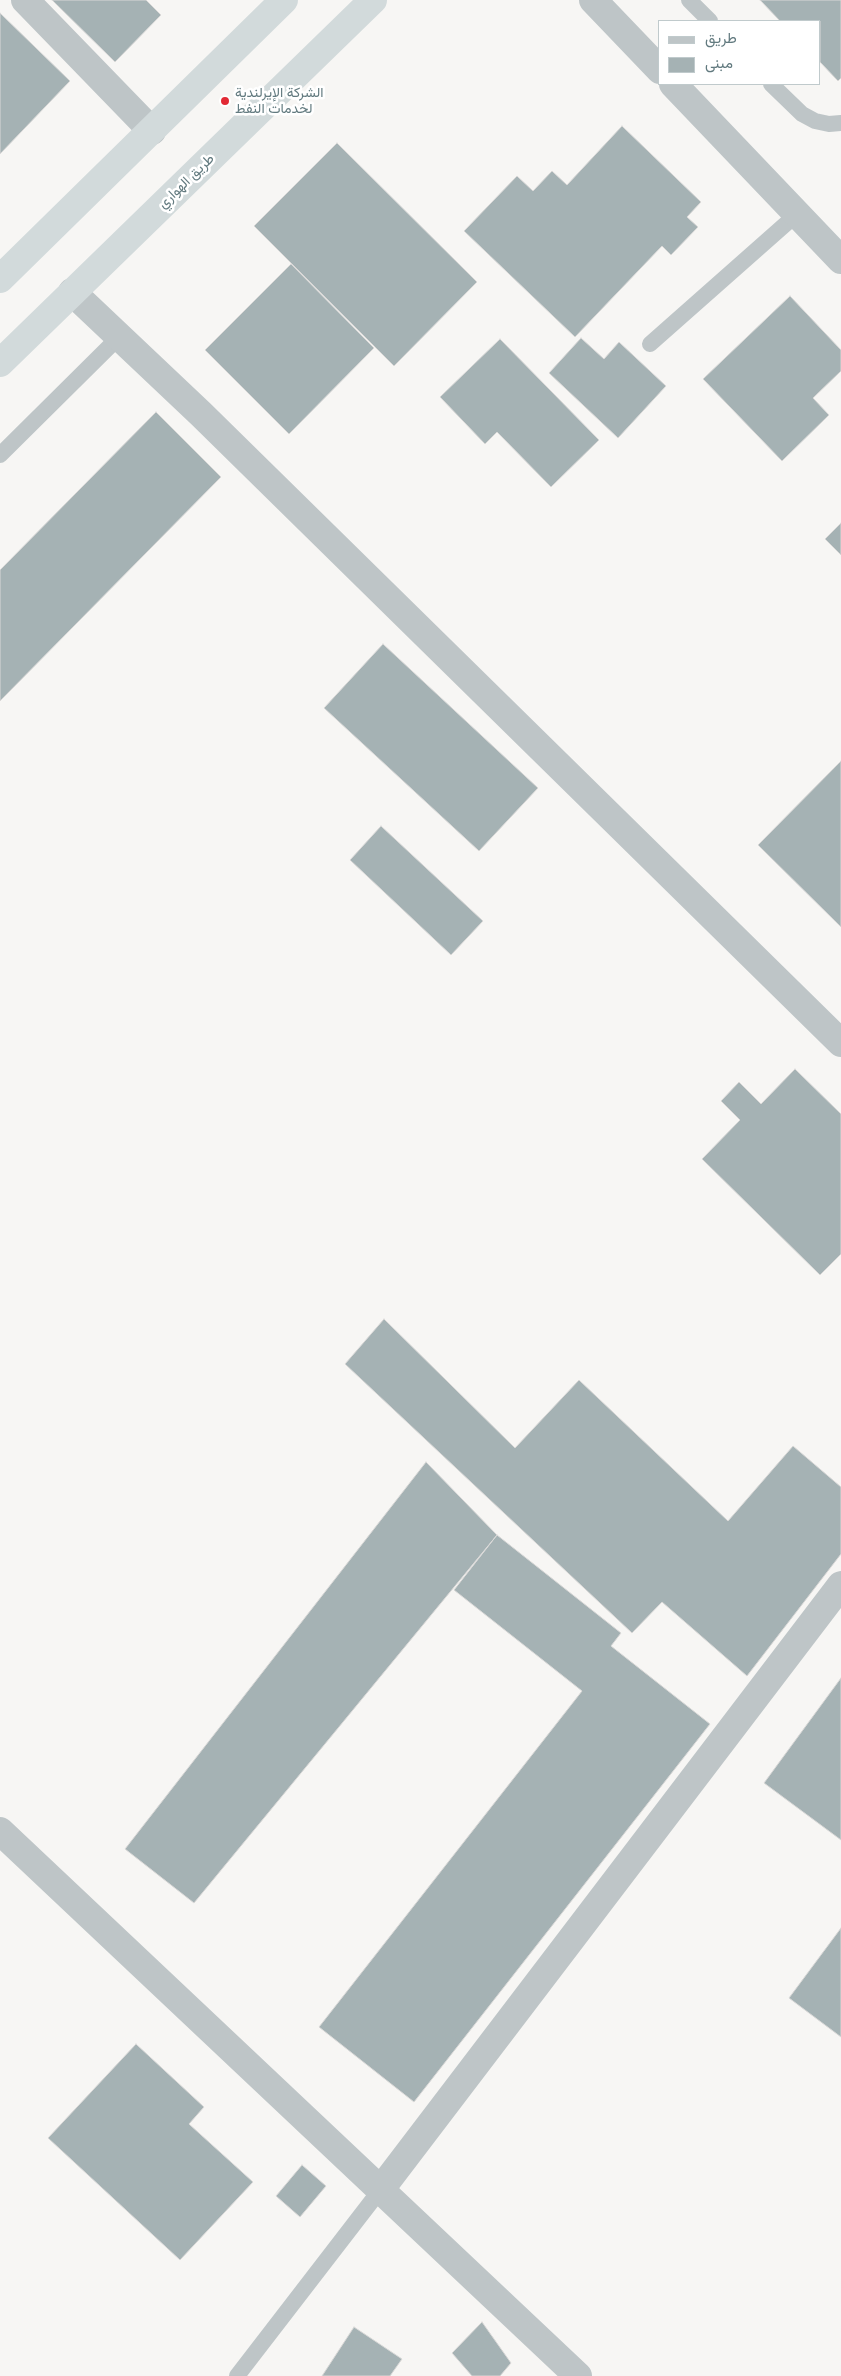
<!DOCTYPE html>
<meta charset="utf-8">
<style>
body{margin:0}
#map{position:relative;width:841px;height:2376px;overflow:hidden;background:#f7f6f4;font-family:"Golos Text",Vazirmatn,sans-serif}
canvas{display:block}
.legend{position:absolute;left:658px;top:20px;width:162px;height:65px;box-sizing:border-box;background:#fff;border:1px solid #c0cacc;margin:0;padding:6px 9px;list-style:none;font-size:15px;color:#627a7f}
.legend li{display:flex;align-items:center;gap:10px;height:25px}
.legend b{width:25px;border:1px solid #c0cacc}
</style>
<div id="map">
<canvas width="841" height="2376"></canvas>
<ul class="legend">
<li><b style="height:6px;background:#bec5c7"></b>طريق</li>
<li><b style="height:14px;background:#a5b2b4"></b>مبنى</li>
</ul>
</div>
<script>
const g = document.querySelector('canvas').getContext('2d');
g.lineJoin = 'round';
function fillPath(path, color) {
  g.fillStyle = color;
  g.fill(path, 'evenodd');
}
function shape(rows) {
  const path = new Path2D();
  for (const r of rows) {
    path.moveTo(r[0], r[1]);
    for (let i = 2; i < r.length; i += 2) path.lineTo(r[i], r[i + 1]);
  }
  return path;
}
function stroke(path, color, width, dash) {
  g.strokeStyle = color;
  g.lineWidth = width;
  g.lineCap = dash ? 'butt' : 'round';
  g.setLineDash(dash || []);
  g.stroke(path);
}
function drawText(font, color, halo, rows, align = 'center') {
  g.font = font + ' "Golos Text",Vazirmatn,sans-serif';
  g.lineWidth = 5;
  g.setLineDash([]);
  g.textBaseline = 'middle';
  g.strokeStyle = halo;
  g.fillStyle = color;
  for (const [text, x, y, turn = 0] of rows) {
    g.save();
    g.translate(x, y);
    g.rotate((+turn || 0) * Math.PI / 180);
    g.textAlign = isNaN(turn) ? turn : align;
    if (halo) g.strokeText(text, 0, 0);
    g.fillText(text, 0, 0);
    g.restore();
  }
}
const building = shape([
 [52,0,146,0,161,15,115,62,52,0],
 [760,0,841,0,841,78,838,81,820,62,820,21,780,21,760,0],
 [0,13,70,81,0,154,0,13],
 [622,126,701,202,687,217,698,227,671,255,662,246,575,337,464,231,517,176,533,191,552,171,567,185,622,126],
 [337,143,477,282,394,366,254,226,337,143],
 [291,264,374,348,289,434,205,350,291,264],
 [790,296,841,350,841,371,813,398,829,415,782,461,703,379,790,296],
 [581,338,604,359,619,342,666,386,618,438,549,373,581,338],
 [500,339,599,440,551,487,497,432,485,444,440,397,500,339],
 [156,412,221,477,0,701,0,570,156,412],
 [841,523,841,555,825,539,841,523],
 [383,644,538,788,479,851,324,708,383,644],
 [841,761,841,927,758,845,841,761],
 [381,826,483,921,451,955,350,860,381,826],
 [795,1069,841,1114,841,1254,820,1275,702,1159,740,1120,721,1101,739,1082,761,1104,795,1069],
 [384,1319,515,1448,579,1380,728,1521,793,1446,841,1487,841,1554,747,1676,662,1602,632,1633,345,1364,384,1319],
 [426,1462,497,1535,194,1903,125,1849,426,1462],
 [497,1535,621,1633,611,1646,710,1724,414,2102,319,2027,582,1691,454,1590,497,1535],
 [841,1678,841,1840,764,1783,841,1678],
 [841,1928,841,2037,789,1998,841,1928],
 [136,2044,204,2107,189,2124,253,2182,180,2260,48,2138,136,2044],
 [302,2165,326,2186,300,2217,276,2196,302,2165],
 [482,2322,511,2363,500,2376,472,2376,452,2353,482,2322],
 [354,2327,402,2359,390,2376,322,2376,354,2327]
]);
const service = shape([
 [689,0,710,21],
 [771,84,802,114,815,121,829,124,841,123],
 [650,344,797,214],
 [0,455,119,337],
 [237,2376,381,2189]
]);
const minor = shape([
 [25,0,152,131],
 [593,0,660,70],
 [673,84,841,260],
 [72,292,201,414,841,1043],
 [0,1831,578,2376],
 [381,2189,841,1585]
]);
const trunk = shape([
 [0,279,284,0],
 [0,363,373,0]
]);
const markers = [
 [225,101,5,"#e22934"]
];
const poiNames = [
 ["الشركة الإيرلندية",235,93],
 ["لخدمات النفط",235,109]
];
const streetNames = [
 ["طريق الهواري",186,181,-44]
];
fillPath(building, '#a5b2b4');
stroke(building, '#d9d8d7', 1);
stroke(service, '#bec5c7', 16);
stroke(minor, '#bec5c7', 28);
stroke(trunk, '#d2dadb', 28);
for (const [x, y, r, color] of markers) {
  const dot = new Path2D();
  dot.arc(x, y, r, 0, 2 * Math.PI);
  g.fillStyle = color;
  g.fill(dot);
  stroke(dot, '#fff', 2);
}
drawText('14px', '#627a7f', '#fff', poiNames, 'left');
drawText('14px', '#627a7f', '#fff', streetNames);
</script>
